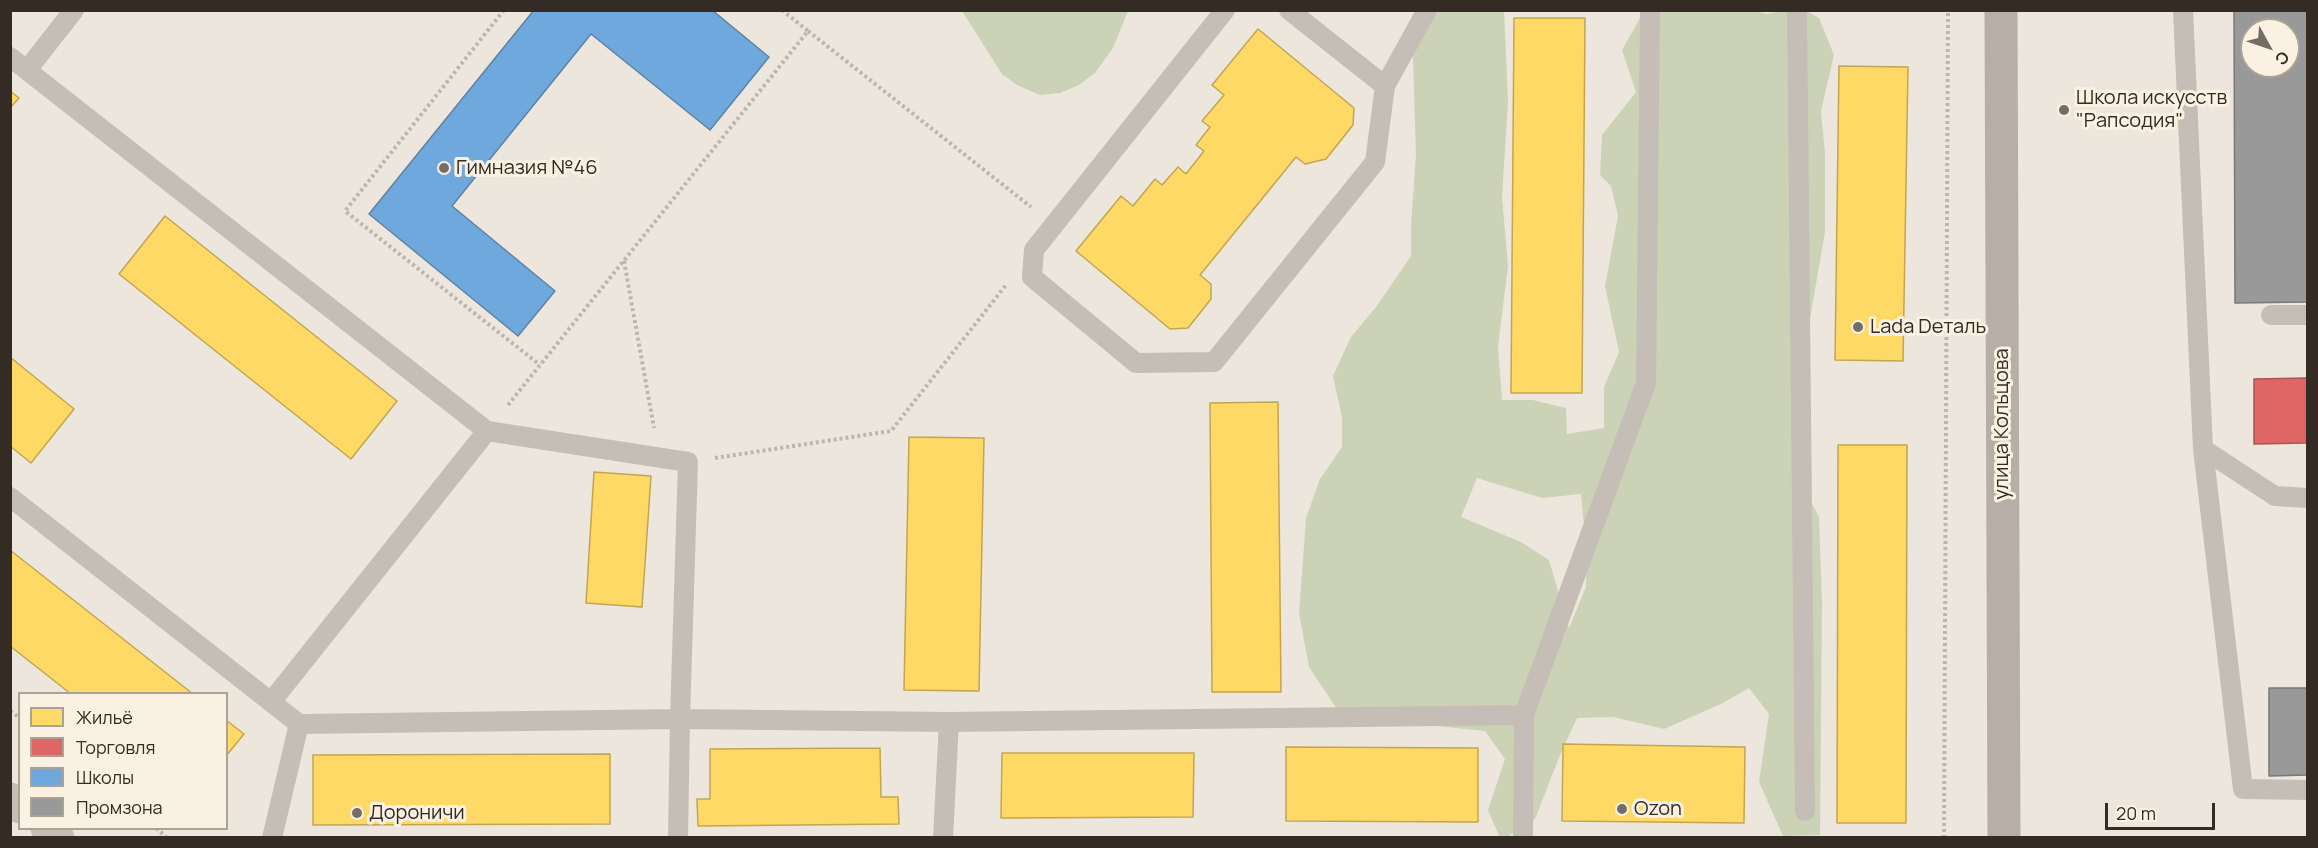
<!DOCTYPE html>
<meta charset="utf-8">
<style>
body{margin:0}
#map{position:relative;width:2318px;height:848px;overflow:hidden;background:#ede6dd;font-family:Manrope,sans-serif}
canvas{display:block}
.frame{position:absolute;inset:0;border:12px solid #352b25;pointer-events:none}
.legend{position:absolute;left:18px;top:692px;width:210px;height:138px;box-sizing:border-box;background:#faf1e3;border:2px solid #aba297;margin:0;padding:8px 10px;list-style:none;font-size:18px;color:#352b25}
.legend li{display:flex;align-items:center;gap:12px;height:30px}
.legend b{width:30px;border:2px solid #aba297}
.north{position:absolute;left:2240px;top:18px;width:60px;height:60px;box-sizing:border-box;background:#faf1e3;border:2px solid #aba297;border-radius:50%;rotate:130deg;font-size:16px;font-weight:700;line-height:24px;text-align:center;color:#352b25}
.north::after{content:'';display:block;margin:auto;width:21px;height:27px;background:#756c65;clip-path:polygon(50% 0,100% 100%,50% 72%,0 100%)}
.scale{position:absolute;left:2105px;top:803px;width:110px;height:27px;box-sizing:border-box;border:3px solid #352b25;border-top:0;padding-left:8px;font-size:18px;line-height:21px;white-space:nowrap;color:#352b25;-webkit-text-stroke:4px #faf1e3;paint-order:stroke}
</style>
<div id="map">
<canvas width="2318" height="848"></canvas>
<div class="frame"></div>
<ul class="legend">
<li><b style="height:16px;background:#ffd966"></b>Жильё</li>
<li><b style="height:16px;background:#e06666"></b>Торговля</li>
<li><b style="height:16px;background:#6fa8dc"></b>Школы</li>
<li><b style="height:16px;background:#999"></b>Промзона</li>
</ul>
<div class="north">С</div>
<div class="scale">20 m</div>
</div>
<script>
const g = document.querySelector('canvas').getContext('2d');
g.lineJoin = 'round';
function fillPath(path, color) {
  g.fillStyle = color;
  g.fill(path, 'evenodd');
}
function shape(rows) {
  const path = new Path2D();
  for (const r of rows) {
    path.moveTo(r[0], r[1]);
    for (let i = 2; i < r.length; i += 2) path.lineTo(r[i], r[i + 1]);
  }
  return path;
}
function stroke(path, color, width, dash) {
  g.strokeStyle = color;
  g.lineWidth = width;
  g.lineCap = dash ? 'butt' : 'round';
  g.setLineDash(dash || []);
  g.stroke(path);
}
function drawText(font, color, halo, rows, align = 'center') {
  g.font = font + ' Manrope,sans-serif';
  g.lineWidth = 6;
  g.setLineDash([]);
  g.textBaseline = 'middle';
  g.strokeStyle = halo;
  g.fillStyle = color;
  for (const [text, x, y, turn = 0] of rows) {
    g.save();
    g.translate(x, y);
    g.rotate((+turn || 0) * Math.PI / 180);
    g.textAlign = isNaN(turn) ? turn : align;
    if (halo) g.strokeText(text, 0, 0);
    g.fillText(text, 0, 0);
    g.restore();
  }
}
const green = shape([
 [1753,10,1766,14,1782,11,1805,10,1819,18,1834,55,1821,111,1825,154,1825,232,1805,347,1806,492,1819,517,1822,603,1820,835,1783,836,1759,782,1769,714,1749,688,1721,704,1664,729,1613,717,1577,718,1560,755,1535,819,1507,837,1500,838,1488,810,1505,759,1485,731,1416,724,1337,709,1309,667,1299,614,1306,518,1320,479,1342,447,1342,417,1333,376,1351,337,1376,307,1411,256,1411,225,1416,155,1413,58,1415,11,1504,11,1508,102,1502,197,1508,266,1498,347,1502,400,1533,400,1566,408,1567,434,1604,428,1604,387,1619,352,1605,286,1618,216,1611,186,1600,175,1602,135,1636,92,1622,50,1644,11],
 [1477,478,1542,498,1581,494,1585,537,1586,587,1569,628,1549,560,1521,542,1461,517],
 [962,11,1128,11,1113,48,1095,73,1079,85,1060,93,1040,95,1017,85,1002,74]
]);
const homes = shape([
 [1514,18,1585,18,1582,393,1511,393,1514,18],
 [1258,29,1354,108,1353,125,1326,159,1305,164,1296,157,1200,275,1211,284,1211,299,1188,328,1170,329,1076,251,1121,196,1133,206,1155,179,1162,185,1178,167,1186,174,1204,151,1196,145,1210,127,1202,121,1224,95,1212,85,1258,29],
 [1839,66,1908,67,1903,361,1835,360,1839,66],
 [10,91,19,98,10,108,10,91],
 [165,216,397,401,351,459,119,274,165,216],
 [10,357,74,409,31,463,10,446,10,357],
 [1278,402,1281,692,1212,692,1210,403,1278,402],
 [909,437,984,438,979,691,904,690,909,437],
 [1838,445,1907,445,1906,823,1837,823,1838,445],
 [594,472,651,476,642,607,586,603,594,472],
 [10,550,193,694,71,694,10,646,10,550],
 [226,720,244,734,226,756,226,720],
 [1563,744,1745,747,1744,823,1562,821,1563,744],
 [1286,747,1478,748,1478,822,1286,821,1286,747],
 [880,748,881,797,898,797,899,824,698,826,697,799,710,799,710,749,880,748],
 [1002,753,1194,753,1193,817,1001,818,1002,753],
 [610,754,610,824,313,825,313,755,610,754]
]);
const shops = shape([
 [2308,378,2308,443,2254,444,2254,379,2308,378]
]);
const schools = shape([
 [534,10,712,10,769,57,710,130,591,34,452,206,555,291,518,336,369,214,534,10]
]);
const industry = shape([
 [2234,10,2308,10,2308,302,2235,303,2234,10],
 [2252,30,2288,30,2288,66,2252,66,2252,30],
 [2269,688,2308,688,2308,775,2269,776,2269,688]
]);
const path = shape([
 [504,10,345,211,540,365],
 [808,31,1031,207],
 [624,261,654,428],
 [508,405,808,31,782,10],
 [715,458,891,431,1006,285],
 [10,711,20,718],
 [156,828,167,838],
 [1944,838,1948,10]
]);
const service = shape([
 [1225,10,1034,250,1032,277,1136,363,1214,362,1375,162,1385,86,1427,10],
 [1289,10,1385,86],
 [1797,10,1805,811],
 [2183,10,2203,449],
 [10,57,487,431,688,462,680,719,949,722,1524,715,1646,383,1650,10],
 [27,70,74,10],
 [2271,315,2308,315],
 [10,497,299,724,680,719,678,838],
 [2308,498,2275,496,2203,449,2243,789,2308,790],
 [271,702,487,431],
 [272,838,299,724],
 [943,838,949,722],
 [1523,838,1524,715]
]);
const minor = shape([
 [10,799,20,807],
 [47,828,58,838]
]);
const secondary = shape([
 [2001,10,2004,838]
]);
const markers = [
 [2064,110,6,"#756c65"],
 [444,168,6,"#756c65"],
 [1858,327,6,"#756c65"],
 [1622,809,6,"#756c65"],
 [357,813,6,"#756c65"]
];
const poiNames = [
 ["Школа искусств",2076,98],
 ["\"Рапсодия\"",2076,121],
 ["Гимназия №46",456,168],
 ["Lada Dеталь",1870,327],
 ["Ozon",1634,809],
 ["Дороничи",369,813]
];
const streetNames = [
 ["улица Кольцова",2002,424,-90]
];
fillPath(green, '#ccd2b6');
fillPath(homes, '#ffd966');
stroke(homes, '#c2a552', 1.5);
fillPath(shops, '#e06666');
stroke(shops, '#ad5452', 1.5);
fillPath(schools, '#6fa8dc');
stroke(schools, '#5e82a5', 1.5);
fillPath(industry, '#999');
stroke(industry, '#7b7876', 1.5);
stroke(path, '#bdb6af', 4, [3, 3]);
stroke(service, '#c5beb6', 20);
stroke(minor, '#c5beb6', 33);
stroke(secondary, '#b6aea7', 33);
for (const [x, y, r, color] of markers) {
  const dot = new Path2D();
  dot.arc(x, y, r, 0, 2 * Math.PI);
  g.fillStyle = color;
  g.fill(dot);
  stroke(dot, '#faf1e3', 2);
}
drawText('20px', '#352b25', '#faf1e3', poiNames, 'left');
drawText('20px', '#352b25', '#faf1e3', streetNames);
</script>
